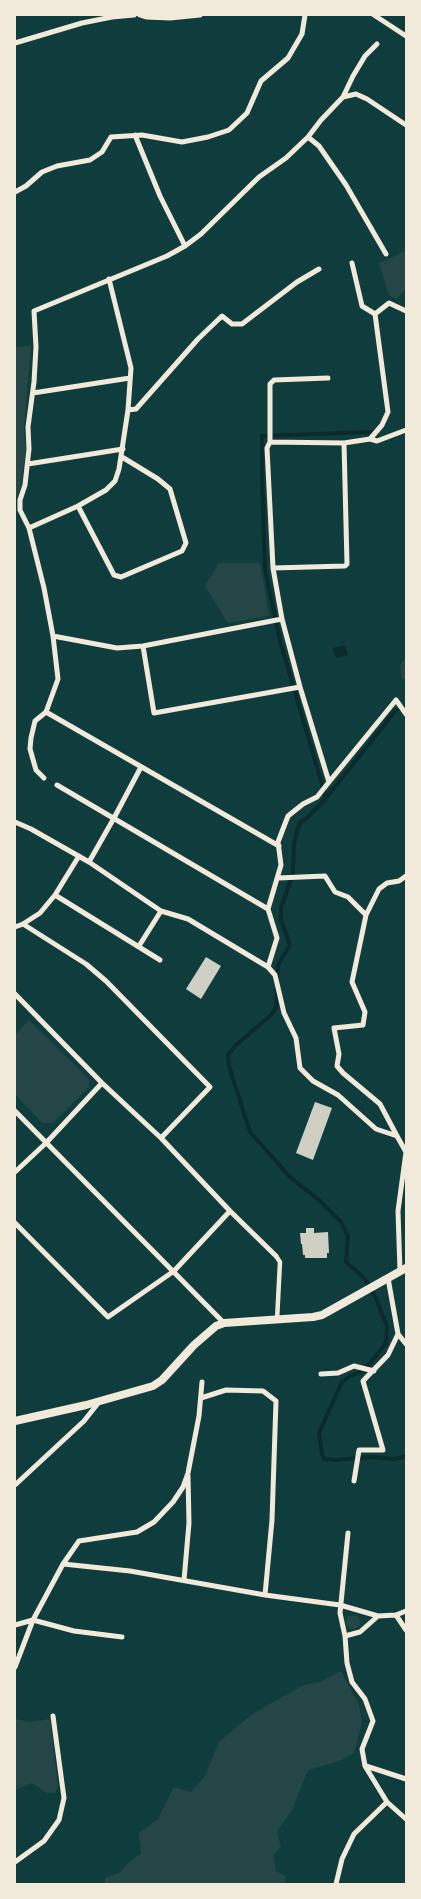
<!DOCTYPE html>
<style>
body{margin:0}
#map{position:relative;width:421px;height:1899px;overflow:hidden;background:#0f3d3e;font-family:Inter,sans-serif}
canvas{display:block}
.frame{position:absolute;inset:0;border:16px solid #f1e9da;pointer-events:none}
</style>
<div id="map">
<canvas width="421" height="1899"></canvas>
<div class="frame"></div>
</div>
<script>
const g = document.querySelector('canvas').getContext('2d');
g.lineJoin = 'round';
function fillPath(path, color) {
  g.fillStyle = color;
  g.fill(path, 'evenodd');
}
function shape(rows) {
  const path = new Path2D();
  for (const r of rows) {
    if (r.length === 3) {
      path.moveTo(r[0] + r[2], r[1]);
      path.arc(r[0], r[1], r[2], 0, 2 * Math.PI);
      continue;
    }
    path.moveTo(r[0], r[1]);
    for (let i = 2; i < r.length; i += 2) path.lineTo(r[i], r[i + 1]);
  }
  return path;
}
function stroke(path, color, width, dash) {
  g.strokeStyle = color;
  g.lineWidth = width;
  g.lineCap = dash ? 'butt' : 'round';
  g.setLineDash(dash || []);
  g.stroke(path);
}
const green = shape([
 [406,251,406,289,396,299,389,295,379,263],
 [31,346,24,429,26,449,24,464,21,486,15,501,15,347],
 [219,563,260,563,269,616,228,623,205,586],
 [406,657,406,680,402,679,400,665],
 [29,1020,89,1079,89,1087,53,1123,42,1123,15,1094,15,1035],
 [353,1622,7],
 [341,1671,359,1705,362,1723,354,1753,340,1761,308,1770,292,1810,277,1831,281,1847,273,1856,276,1871,286,1876,285,1884,105,1884,105,1878,119,1873,128,1863,141,1853,139,1833,158,1819,174,1787,191,1792,205,1776,219,1742,252,1714,304,1685,320,1682],
 [15,1719,30,1722,50,1719,58,1787,55,1793,47,1793,32,1783,15,1790]
]);
const water = shape([
 [345,645,348,655,336,658,333,648]
]);
const stream = shape([
 [326,798,280,641,265,569,262,477,262,436,373,432],
 [277,979,278,965,290,945,281,920,281,908,293,873,294,844,297,830,301,822,307,818,326,798,396,710,406,706],
 [277,988,276,1008,271,1015,236,1045,228,1055,229,1066,250,1132,290,1177,319,1200,341,1222,348,1236,346,1262,364,1278,376,1298,387,1327,386,1343,371,1362,360,1372,350,1376,342,1382,319,1433,322,1454,324,1459,336,1460,370,1457,394,1459,406,1456]
]);
const building = shape([
 [206,957,221,966,201,999,186,989],
 [315,1102,332,1108,313,1160,296,1153],
 [306,1228,314,1228,314,1233,328,1232,329,1253,327,1253,327,1258,305,1258,305,1255,303,1255,302,1244,301,1244,300,1233,306,1233]
]);
const pedestrian = shape([
 [276,1256,280,1262,277,1320]
]);
const minor = shape([
 [140,15,146,17,170,18,200,15],
 [374,15,406,36],
 [15,43,82,23,112,17,134,15],
 [343,97,353,76,365,56,377,44],
 [135,135,160,196,185,246],
 [308,137,319,146,346,185,386,254],
 [15,192,26,186,42,172,57,166,90,160,102,152,111,137,142,135,182,142,208,137,229,130,247,113,261,81,288,58,302,34,305,15],
 [352,263,362,306,375,314],
 [328,378,274,380,270,384,270,442,267,448,273,568,282,619,300,687,329,782,317,797,303,804,288,816,278,842,281,865,268,909,277,938,268,967,275,975,284,1013,296,1038,300,1068,313,1081,338,1095,376,1129,397,1136,406,1152],
 [33,393,130,378],
 [128,410,136,409,198,339,222,316,232,324,242,324,297,282,319,269],
 [370,439,382,425,388,412,375,314,389,303,406,311],
 [270,442,344,443,370,439,377,441,406,430],
 [28,464,123,449],
 [78,506,114,575,121,577,182,551,186,543,170,489,158,479,122,457],
 [29,528,78,506,106,490,115,481,119,469,128,410,131,368,109,279],
 [273,568,345,566,347,564,344,443],
 [53,636,117,648,143,646,282,619],
 [143,646,154,713,300,687],
 [46,712,279,846],
 [44,778,36,770,30,749,31,738,35,721,46,712,58,679,53,636,44,588,29,528,20,510,20,500,25,485,29,449,28,427,34,382,36,347,34,311,167,256,185,246,201,234,259,177,286,158,308,137,321,120,343,97,356,94,367,99,406,125],
 [329,782,396,700,406,714],
 [57,785,268,909],
 [15,822,31,829,89,862,114,818,141,767],
 [89,862,161,911,188,919,268,967],
 [278,878,325,876,335,892,348,897,366,915],
 [55,895,160,960],
 [23,924,86,964,106,981,210,1087,161,1138],
 [15,927,23,924,40,913,55,895,79,856],
 [139,946,161,911],
 [15,994,102,1083,161,1138,230,1211,276,1256],
 [15,1111,224,1323],
 [397,1136,380,1104,343,1073,337,1066,339,1054,334,1028,363,1025,365,1012,352,982,366,915,379,889,387,883,399,881,406,876],
 [15,1172,46,1143,102,1083],
 [15,1223,108,1317,174,1271,230,1211],
 [400,1271,398,1211,406,1152],
 [388,1278,398,1334,406,1344],
 [321,1374,338,1373,354,1366,374,1371],
 [201,1398,226,1390,263,1391,276,1401,272,1520,265,1595],
 [354,1481,359,1450,383,1450,363,1381,388,1355,398,1334],
 [15,1485,84,1421,99,1402],
 [348,1533,340,1613,345,1636,347,1663,352,1682,365,1699,373,1721,362,1749,365,1766,387,1802,406,1819],
 [63,1564,130,1571,265,1595,340,1605,378,1616],
 [184,1580,189,1523,188,1475],
 [396,1615,406,1630],
 [15,1625,33,1620,74,1631,122,1637],
 [345,1636,360,1632,378,1616,396,1615,406,1611],
 [15,1667,33,1620,63,1564,79,1541,137,1532,154,1522,173,1502,183,1487,188,1473,199,1416,202,1382],
 [366,1766,406,1779],
 [15,1862,44,1841,59,1820,64,1798,53,1716],
 [336,1884,342,1859,354,1834,387,1802]
]);
const tertiary = shape([
 [15,1421,86,1405,153,1386,162,1380,194,1345,216,1326,224,1323,313,1317,322,1315,406,1268]
]);
fillPath(green, '#244646');
fillPath(water, '#0a2a2b');
stroke(stream, '#0a2a2b', 4);
fillPath(building, '#cfcfc3');
stroke(pedestrian, '#f1e9da', 4.5);
stroke(minor, '#f1e9da', 5);
stroke(tertiary, '#f1e9da', 8);
</script>
